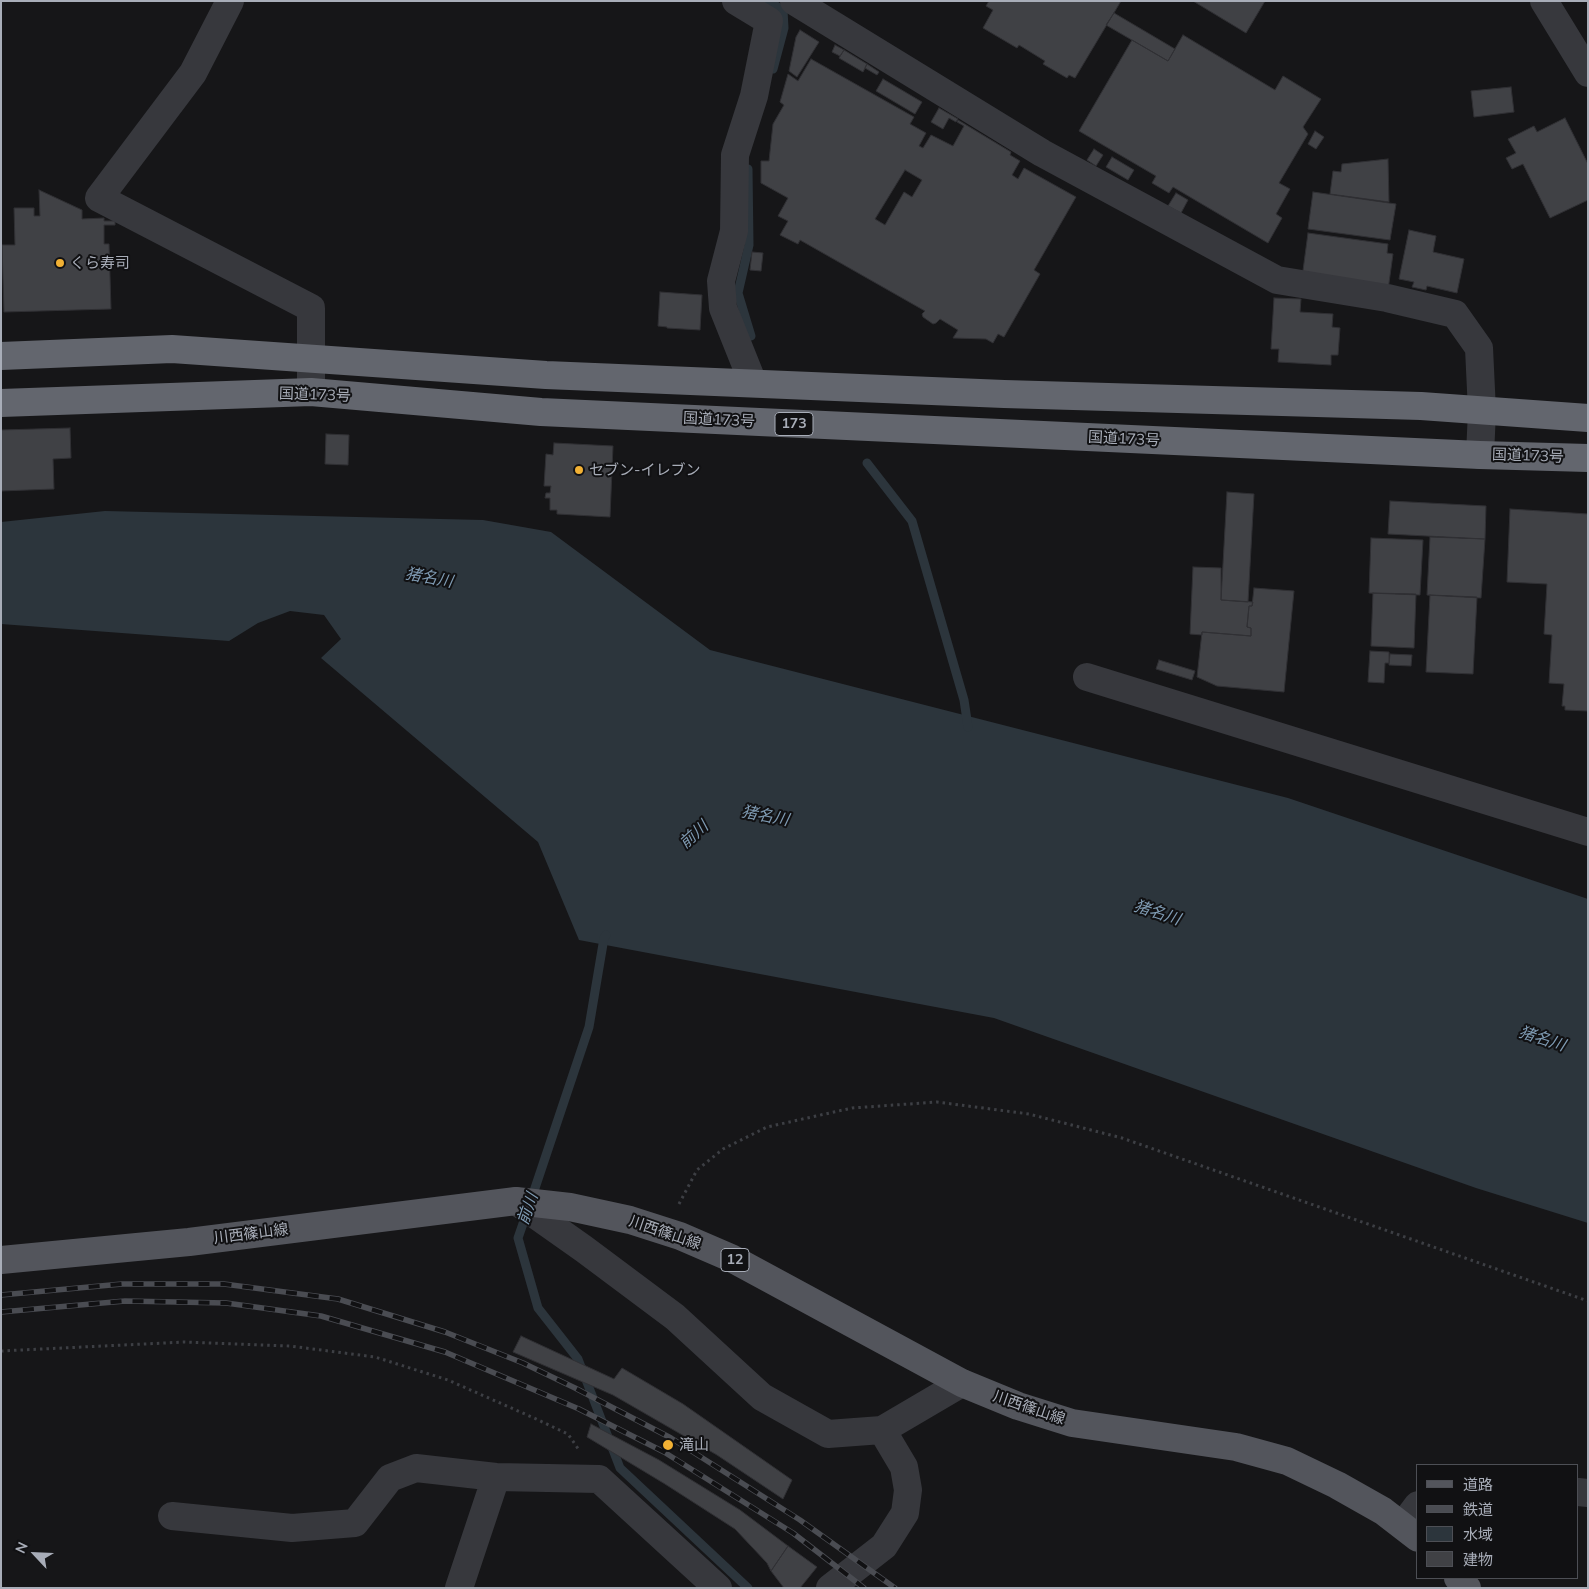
<!DOCTYPE html>
<meta charset="utf-8">
<style>
body{margin:0}
#map{position:relative;width:1589px;height:1589px;overflow:hidden;background:#161618;font-family:Mulish,"Noto Sans JP",sans-serif}
canvas{display:block}
.frame{position:absolute;inset:0;border:2px solid #a8adb8;pointer-events:none}
.legend{position:absolute;left:1416px;top:1464px;width:162px;height:115px;box-sizing:border-box;background:#111113;border:1px solid #4d4f55;margin:0;padding:6px 9px;list-style:none;font-size:15px;color:#a8adb8}
.legend li{display:flex;align-items:center;gap:10px;height:25px}
.legend b{width:25px;border:1px solid #4d4f55}
.north{position:absolute;left:10px;top:1529px;width:50px;height:50px;-webkit-text-stroke:4px #111113;paint-order:stroke;rotate:295deg;font-size:14px;font-weight:700;line-height:20px;text-align:center;color:#a8adb8}
.north::after{content:'';display:block;margin:auto;width:18px;height:22px;background:#a8adb8;clip-path:polygon(50% 0,100% 100%,50% 72%,0 100%)}
</style>
<div id="map">
<canvas width="1589" height="1589"></canvas>
<div class="frame"></div>
<ul class="legend">
<li><b style="height:6px;background:#53555c"></b>道路</li>
<li><b style="height:6px;background:#4a4c52"></b>鉄道</li>
<li><b style="height:14px;background:#2c353c"></b>水域</li>
<li><b style="height:14px;background:#404145"></b>建物</li>
</ul>
<div class="north">N</div>
</div>
<script>
const g = document.querySelector('canvas').getContext('2d');
g.lineJoin = 'round';
function fillPath(path, color) {
  g.fillStyle = color;
  g.fill(path, 'evenodd');
}
function shape(rows) {
  const path = new Path2D();
  for (const r of rows) {
    path.moveTo(r[0], r[1]);
    for (let i = 2; i < r.length; i += 2) path.lineTo(r[i], r[i + 1]);
  }
  return path;
}
function stroke(path, color, width, dash) {
  g.strokeStyle = color;
  g.lineWidth = width;
  g.lineCap = dash ? 'butt' : 'round';
  g.setLineDash(dash || []);
  g.stroke(path);
}
function drawText(font, color, halo, rows, align = 'center') {
  g.font = font + ' Mulish,"Noto Sans JP",sans-serif';
  g.lineWidth = 4;
  g.setLineDash([]);
  g.textBaseline = 'middle';
  g.strokeStyle = halo;
  g.fillStyle = color;
  for (const [text, x, y, turn = 0] of rows) {
    g.save();
    g.translate(x, y);
    g.rotate((+turn || 0) * Math.PI / 180);
    g.textAlign = isNaN(turn) ? turn : align;
    if (halo) g.strokeText(text, 0, 0);
    g.fillText(text, 0, 0);
    g.restore();
  }
}
const water = shape([
 [105,511,483,520,551,532,710,650,1288,798,1588,899,1588,1223,1476,1188,994,1018,579,940,538,842,321,658,341,639,324,615,290,611,258,623,229,641,1,624,1,522]
]);
const stream = shape([
 [768,1,783,10,784,28,773,69],
 [748,169,749,245,738,293,751,336],
 [867,463,912,521,964,700,968,727],
 [531,1200,589,1027,604,938,606,935],
 [527,1212,518,1238,538,1308,578,1359,620,1468,748,1588]
]);
const building = shape([
 [989,1,1121,1,1075,78,1069,75,1067,78,1043,64,1045,61,1019,45,1017,48,983,28,993,10,986,6,989,1],
 [1193,1,1265,1,1246,33,1193,1],
 [1114,13,1175,49,1168,61,1106,25,1114,13],
 [800,30,819,42,797,77,789,71,796,37,800,30],
 [1183,35,1275,90,1283,76,1321,99,1303,127,1308,134,1279,183,1290,189,1276,214,1282,218,1268,243,1173,187,1169,193,1152,183,1156,176,1079,131,1132,40,1168,61,1183,35],
 [835,45,844,50,840,56,832,52,835,45],
 [844,50,867,64,863,72,839,58,844,50],
 [811,59,914,117,910,124,926,133,919,146,923,148,931,135,953,146,964,126,957,122,958,120,1011,152,1010,155,1020,161,1012,175,1018,179,1024,168,1076,197,1034,270,1040,274,1004,337,998,334,993,343,986,339,953,338,958,330,940,319,936,323,933,324,923,317,922,314,925,311,800,240,798,244,780,235,788,221,778,216,788,198,761,183,761,161,769,161,773,124,784,105,780,102,788,74,798,81,811,59],
 [905,170,922,180,912,197,904,192,885,225,875,219,905,170],
 [867,64,879,72,877,75,865,68,867,64],
 [883,79,922,102,915,114,876,91,883,79],
 [1511,87,1514,112,1474,117,1471,91,1511,87],
 [939,108,958,119,956,122,949,118,943,129,931,122,939,108],
 [1565,118,1588,164,1588,200,1550,218,1523,164,1512,169,1506,158,1516,153,1508,139,1534,126,1537,132,1565,118],
 [1315,131,1324,137,1316,149,1308,144,1315,131],
 [1094,149,1103,155,1096,166,1087,160,1094,149],
 [1112,157,1134,170,1128,180,1106,167,1112,157],
 [1388,159,1389,202,1330,194,1333,171,1341,172,1342,164,1388,159],
 [39,190,82,210,82,219,104,218,104,221,115,221,115,225,104,225,104,244,109,244,111,309,4,312,2,245,15,245,14,208,34,208,34,216,40,216,39,190],
 [1313,192,1396,204,1390,240,1308,229,1313,192],
 [1176,193,1188,200,1181,213,1168,206,1176,193],
 [1409,230,1436,236,1433,252,1464,259,1457,293,1427,286,1426,290,1412,287,1414,282,1399,279,1409,230],
 [1308,233,1388,244,1387,253,1393,254,1388,290,1302,278,1308,233],
 [752,252,763,253,761,271,750,270,752,252],
 [660,292,702,295,700,330,667,328,667,327,658,326,660,292],
 [1274,298,1301,299,1300,312,1333,314,1332,327,1340,328,1338,355,1331,355,1331,365,1278,362,1279,349,1271,349,1274,298],
 [70,428,71,458,53,459,54,489,1,491,1,430,70,428],
 [326,434,349,435,348,465,325,464,326,434],
 [554,443,613,446,610,517,557,514,557,510,550,510,550,498,545,498,546,493,550,493,551,486,544,486,546,454,553,455,554,443],
 [1227,492,1254,494,1248,602,1221,600,1227,492],
 [1390,501,1486,506,1485,539,1388,534,1390,501],
 [1510,509,1588,514,1588,711,1565,710,1565,706,1562,706,1564,684,1549,683,1552,635,1544,634,1547,584,1507,582,1510,509],
 [1430,537,1485,539,1481,598,1427,595,1430,537],
 [1371,538,1423,540,1420,595,1369,593,1371,538],
 [1193,567,1221,568,1221,600,1253,602,1252,606,1249,606,1247,627,1251,628,1251,636,1202,632,1202,635,1190,634,1193,567],
 [1254,588,1294,591,1284,692,1217,686,1197,677,1202,632,1251,636,1251,628,1247,627,1249,606,1252,606,1254,588],
 [1373,593,1416,594,1414,648,1371,646,1373,593],
 [1430,595,1477,597,1473,674,1426,672,1430,595],
 [1370,651,1389,652,1389,663,1385,663,1384,683,1368,682,1370,651],
 [1390,654,1412,655,1411,666,1389,665,1390,654],
 [1159,660,1195,671,1192,680,1156,669,1159,660],
 [521,1336,614,1379,622,1368,683,1404,792,1480,783,1499,717,1455,613,1395,513,1352,521,1336],
 [591,1424,659,1460,740,1510,788,1546,771,1571,767,1563,735,1529,665,1484,587,1437,591,1424],
 [788,1546,817,1567,800,1588,784,1588,771,1571,788,1546]
]);
const path = shape([
 [679,1204,697,1170,723,1149,767,1127,852,1108,937,1102,1029,1114,1122,1138,1588,1301],
 [1,1351,185,1342,290,1346,375,1357,448,1380,534,1418,568,1434,579,1450]
]);
const minor = shape([
 [230,1,193,73,99,198,311,308,311,392],
 [736,1,769,21,754,96,735,155,734,231,721,281,723,308,753,383],
 [794,1,1042,153,1277,280,1387,298,1455,314,1479,348,1482,411,1480,455],
 [1544,1,1588,73],
 [1087,677,1588,832],
 [516,1201,584,1249,675,1317,762,1397,828,1434,882,1430,962,1383],
 [1578,1492,1588,1493],
 [172,1516,292,1528,355,1523,390,1478,416,1468,496,1477,599,1479,718,1588],
 [1403,1525,1418,1505],
 [459,1588,496,1477],
 [830,1588,884,1546,905,1513,908,1490,904,1467,882,1430]
]);
const major = shape([
 [1,1260,189,1242,516,1201,570,1207,630,1220,680,1236,731,1258,962,1383,1018,1406,1072,1423,1236,1447,1287,1461,1337,1485,1383,1511,1418,1538],
 [1458,1578,1467,1588]
]);
const highway = shape([
 [1,356,172,349,546,375,1004,394,1421,406,1588,418],
 [1,403,311,392,541,412,1480,455,1588,458]
]);
const rail = shape([
 [1,1295,122,1284,224,1284,338,1299,445,1332,523,1363,575,1388,671,1438,800,1520,895,1588],
 [1,1312,125,1301,226,1303,321,1316,445,1352,579,1409,664,1452,793,1533,864,1588]
]);
const markers = [
 [60,263,5,"#f2b134"],
 [579,470,5,"#f2b134"],
 [668,1445,6,"#f2b134"]
];
const shields = [
 [794,424,38],
 [735,1260,28]
];
const shieldNames = [
 ["173",794,424],
 ["12",735,1260]
];
const poiNames = [
 ["くら寿司",70,263],
 ["セブン-イレブン",589,470],
 ["滝山",679,1445]
];
const streetNames = [
 ["国道173号",315,395,2],
 ["国道173号",719,420,3],
 ["国道173号",1124,439,3],
 ["国道173号",1528,456,2],
 ["川西篠山線",665,1233,19],
 ["川西篠山線",251,1234,-7],
 ["川西篠山線",1029,1408,19]
];
const waterNames = [
 ["猪名川",429,578,10],
 ["猪名川",765,816,11],
 ["前川",694,835,-42],
 ["猪名川",1157,913,18],
 ["猪名川",1542,1039,18],
 ["前川",528,1209,-71]
];
fillPath(water, '#2c353c');
stroke(stream, '#2c353c', 9);
fillPath(building, '#404145');
stroke(building, '#303034', 1);
stroke(path, '#3d3f44', 3, [2.5, 4]);
stroke(minor, '#37383d', 28);
stroke(major, '#53555c', 28);
stroke(highway, '#63666e', 28);
stroke(rail, '#4a4c52', 5.5);
stroke(rail, '#111113', 4, [11]);
for (const [x, y, r, color] of markers) {
  const dot = new Path2D();
  dot.arc(x, y, r, 0, 2 * Math.PI);
  g.fillStyle = color;
  g.fill(dot);
  stroke(dot, '#111113', 2);
}
for (const [x, y, w] of shields) {
  const box = new Path2D();
  box.roundRect(x - w / 2, y - 11.5, w, 23, 4);
  g.fillStyle = '#111113';
  g.fill(box);
  stroke(box, '#a8adb8', 1);
}
drawText('bold 14px', '#a8adb8', null, shieldNames);
drawText('15px', '#a8adb8', '#111113', poiNames, 'left');
drawText('15px', '#a8adb8', '#111113', streetNames);
drawText('italic 16px', '#7f9bb3', '#111113', waterNames);
</script>
